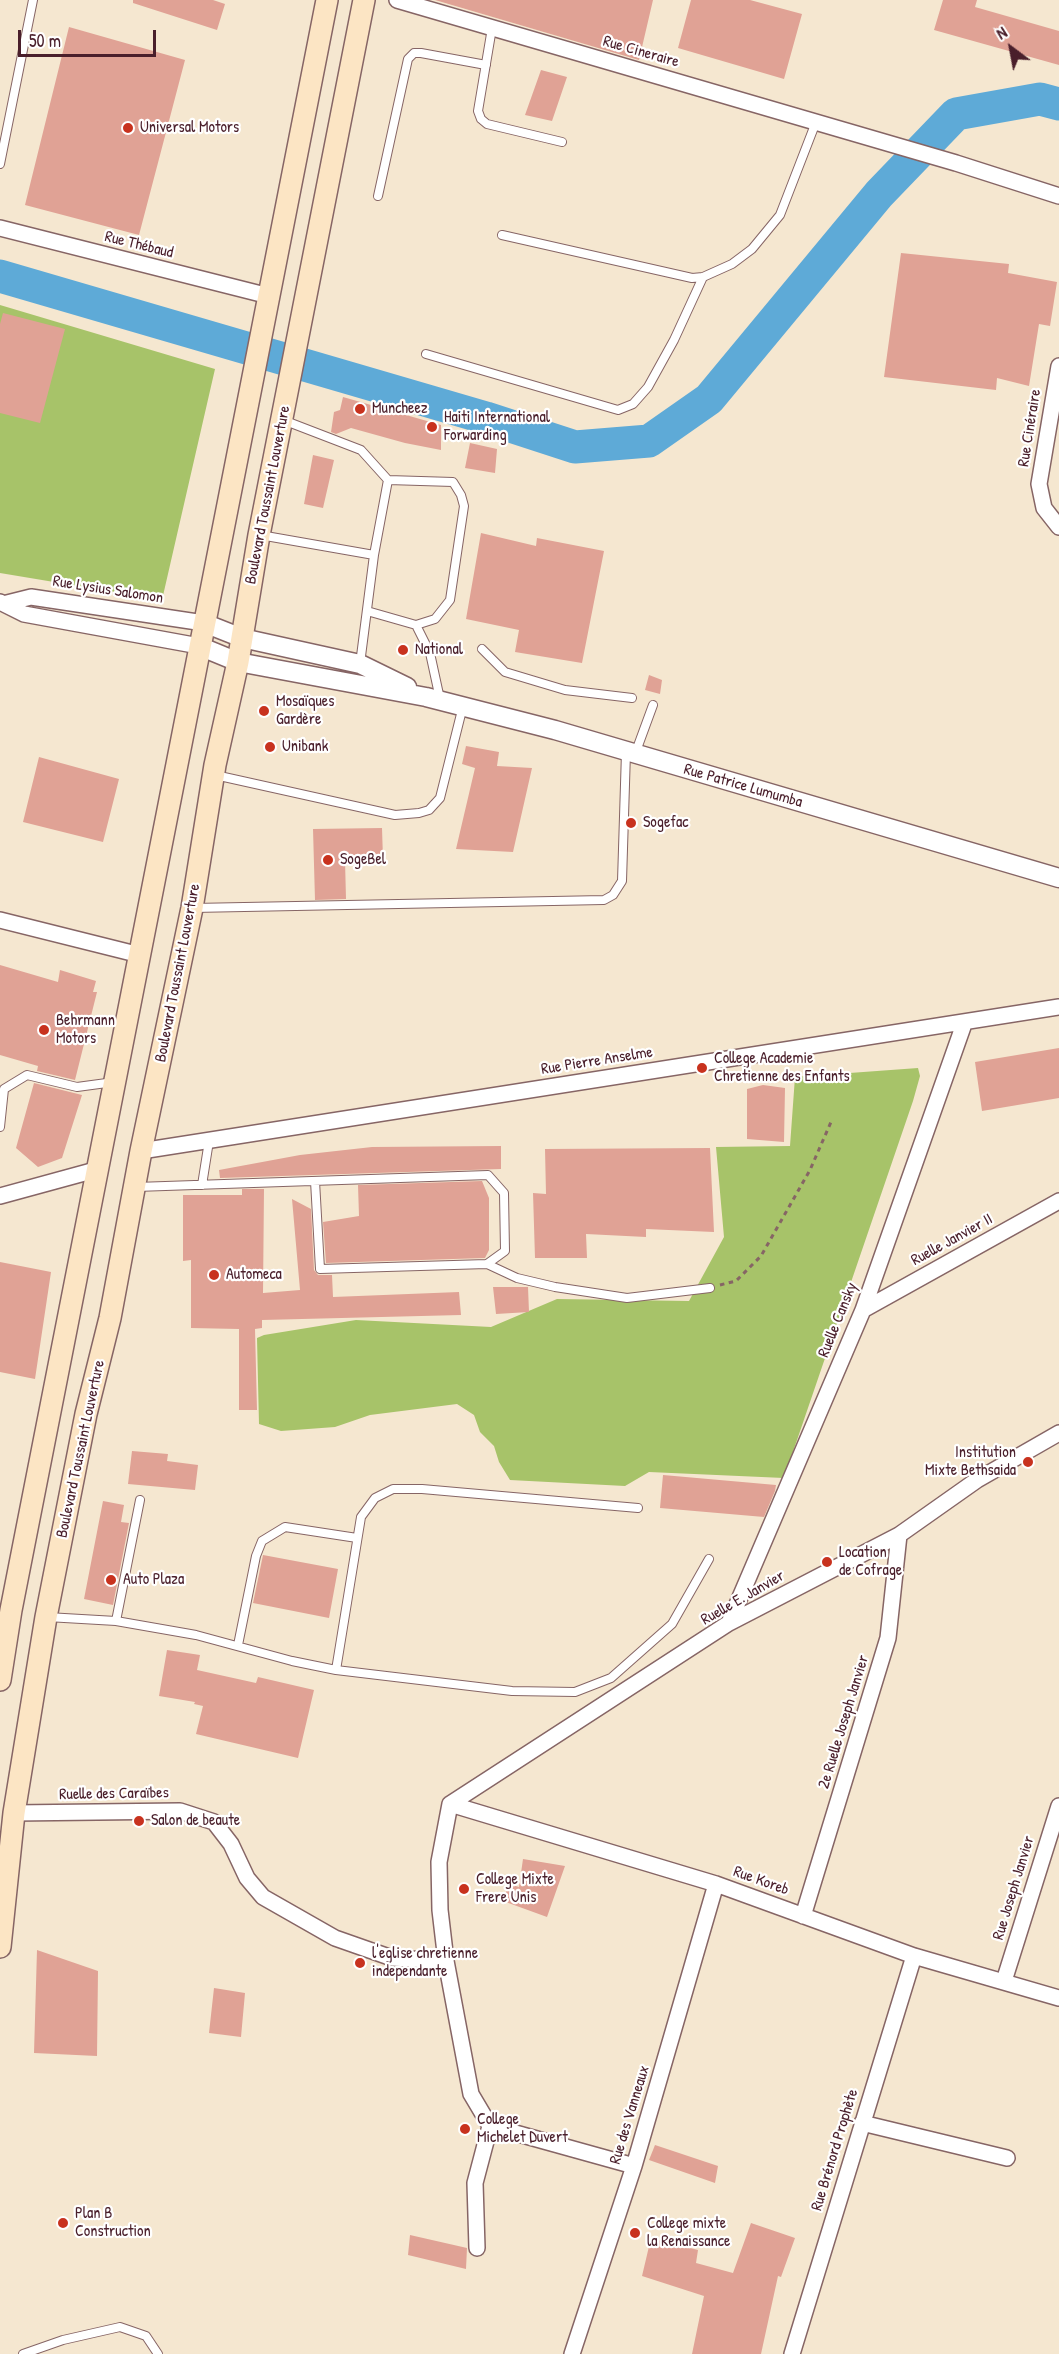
<!DOCTYPE html>
<meta charset="utf-8">
<style>
body{margin:0}
#map{position:relative;width:1059px;height:2354px;overflow:hidden;background:#f5e7d0;font-family:"Patrick Hand",sans-serif}
canvas{display:block}
.north{position:absolute;left:981px;top:18px;width:60px;height:60px;-webkit-text-stroke:4px #fff;paint-order:stroke;rotate:328deg;font-size:16px;font-weight:700;line-height:24px;text-align:center;color:#4a1f2b}
.north::after{content:'';display:block;margin:auto;width:21px;height:27px;background:#4a1f2b;clip-path:polygon(50% 0,100% 100%,50% 72%,0 100%)}
.scale{position:absolute;left:18px;top:30px;width:138px;height:27px;box-sizing:border-box;border:3px solid #4a1f2b;border-top:0;padding-left:8px;font-size:18px;line-height:21px;white-space:nowrap;color:#4a1f2b;-webkit-text-stroke:4px #fff;paint-order:stroke}
</style>
<div id="map">
<canvas width="1059" height="2354"></canvas>
<div class="north">N</div>
<div class="scale">50 m</div>
</div>
<script>
const g = document.querySelector('canvas').getContext('2d');
g.lineJoin = 'round';
function fillPath(path, color) {
  g.fillStyle = color;
  g.fill(path, 'evenodd');
}
function shape(rows) {
  const path = new Path2D();
  for (const r of rows) {
    path.moveTo(r[0], r[1]);
    for (let i = 2; i < r.length; i += 2) path.lineTo(r[i], r[i + 1]);
  }
  return path;
}
function stroke(path, color, width, dash) {
  g.strokeStyle = color;
  g.lineWidth = width;
  g.lineCap = dash ? 'butt' : 'round';
  g.setLineDash(dash || []);
  g.stroke(path);
}
function drawText(font, color, halo, rows, align = 'center') {
  g.font = font + ' "Patrick Hand",sans-serif';
  g.lineWidth = 4.5;
  g.setLineDash([]);
  g.textBaseline = 'middle';
  g.strokeStyle = halo;
  g.fillStyle = color;
  for (const [text, x, y, turn = 0] of rows) {
    g.save();
    g.translate(x, y);
    g.rotate((+turn || 0) * Math.PI / 180);
    g.textAlign = isNaN(turn) ? turn : align;
    if (halo) g.strokeText(text, 0, 0);
    g.fillText(text, 0, 0);
    g.restore();
  }
}
const green = shape([
 [0,305,215,369,162,600,0,573],
 [918,1068,920,1076,913,1101,784,1478,649,1472,625,1486,510,1480,499,1462,494,1446,480,1432,474,1415,457,1404,370,1415,335,1427,281,1431,259,1424,257,1338,264,1335,356,1320,491,1327,557,1299,689,1301,724,1237,716,1147,790,1146,795,1077]
]);
const river = shape([
 [0,276,486,418,575,447,649,441,709,399,879,194,956,114,1040,99,1059,104]
]);
const building = shape([
 [133,0,213,0,225,4,217,30,133,3],
 [435,0,653,0,639,60],
 [691,0,750,0,802,14,784,79,678,48],
 [943,0,977,0,975,7,1059,31,1059,65,934,30],
 [69,27,185,60,139,235,25,205],
 [541,70,567,77,552,121,525,115],
 [901,253,1009,264,1008,273,1057,282,1050,326,1039,324,1029,386,997,378,996,390,884,377],
 [3,313,65,329,40,423,0,413,0,324],
 [343,397,441,425,441,450,405,443,351,428,336,434,331,432,334,412,340,410],
 [470,443,497,449,495,473,465,468],
 [313,455,334,460,323,508,304,504],
 [481,533,536,546,537,538,604,551,582,663,515,652,519,630,466,619],
 [649,675,662,680,660,694,645,690],
 [466,746,499,752,497,766,532,768,513,852,456,849,475,768,462,764],
 [39,757,119,779,103,842,23,822],
 [382,828,383,859,345,860,346,899,315,900,313,829],
 [0,965,58,982,60,970,96,981,93,992,97,992,75,1080,37,1071,38,1066,0,1055],
 [1059,1048,1059,1098,982,1111,975,1062],
 [34,1083,82,1095,62,1158,38,1167,16,1148],
 [763,1085,785,1088,784,1142,747,1139,747,1089],
 [501,1146,501,1169,220,1178,219,1170,300,1155,372,1147],
 [710,1148,714,1232,646,1229,646,1237,586,1234,587,1258,535,1258,533,1193,546,1194,545,1149],
 [482,1181,489,1198,489,1250,485,1258,326,1263,323,1222,359,1216,358,1185],
 [242,1189,264,1189,263,1293,300,1290,292,1199,311,1209,314,1270,318,1275,332,1275,333,1297,459,1292,461,1315,262,1320,262,1328,255,1329,257,1410,239,1410,239,1329,191,1328,191,1260,183,1261,183,1195,242,1195],
 [0,1262,51,1272,35,1379,0,1372],
 [493,1287,528,1287,529,1312,496,1314],
 [132,1451,168,1454,167,1461,198,1465,195,1490,128,1484],
 [663,1475,776,1485,775,1491,764,1517,660,1508],
 [103,1501,124,1505,121,1522,129,1523,113,1605,84,1599],
 [263,1555,338,1569,329,1618,253,1603],
 [167,1650,200,1655,197,1670,256,1683,258,1677,314,1690,298,1758,196,1734,203,1706,194,1704,195,1702,159,1696],
 [523,1859,565,1866,547,1917,503,1901,509,1884,519,1887],
 [37,1950,98,1971,97,2056,34,2053],
 [214,1988,245,1993,241,2037,209,2033],
 [655,2145,718,2166,715,2183,649,2160],
 [751,2223,795,2238,781,2277,778,2276,761,2354,692,2354,704,2296,642,2276,651,2238,698,2250,696,2263,733,2273],
 [410,2235,467,2248,466,2269,408,2255]
]);
const path = shape([
 [720,1285,736,1281,761,1256,810,1170,831,1122]
]);
const service = shape([
 [492,28,478,111,481,119,487,124,562,142],
 [0,164,33,0],
 [378,196,408,59,414,53,421,53,486,65],
 [502,235,692,278,703,277,732,264,752,249,780,215,816,122],
 [426,354,618,410,633,404,648,387,674,340,703,277],
 [283,420,361,450,388,480,374,555,360,664],
 [260,535,374,555],
 [367,611,416,625,435,619,450,600,464,506,461,495,453,482,388,480],
 [416,625,430,653,440,699],
 [482,649,505,672,565,690,632,698],
 [635,754,653,705],
 [215,775,395,815,419,813,429,810,440,798,463,706],
 [193,908,604,900,613,895,622,881,626,752],
 [0,1127,4,1089,27,1075,77,1087,114,1082],
 [202,1185,209,1141],
 [136,1187,488,1175,504,1193,505,1251,487,1264,320,1269,315,1181],
 [487,1264,517,1278,555,1287,627,1298,710,1288],
 [47,1617,116,1621,196,1635,292,1661,336,1670,512,1691,575,1692,611,1678,672,1624,709,1559],
 [116,1621,140,1500],
 [238,1645,256,1556,262,1541,285,1527,357,1538],
 [336,1670,361,1517,375,1498,393,1489,422,1489,638,1508],
 [23,2354,63,2340,120,2327,146,2336,158,2354]
]);
const minor = shape([
 [397,0,956,163,1059,196],
 [0,228,269,296],
 [1059,366,1039,484,1044,508,1059,527],
 [0,602,24,614,199,646],
 [7,603,31,597,204,623],
 [0,920,140,955],
 [141,1151,1059,1007],
 [0,1196,99,1169],
 [863,1310,1059,1201],
 [729,1623,863,1310,964,1024],
 [450,1804,729,1623,899,1535,977,1480,1059,1433],
 [450,1804,716,1884,914,1956,1059,1998],
 [450,1804,439,1862,440,1910,446,1961,471,2094,490,2126,634,2166],
 [14,1813,180,1811,214,1822,231,1844,247,1878,263,1897,335,1938,392,1958,446,1961],
 [803,1916,888,1638,899,1535],
 [1004,1981,1059,1806],
 [862,2123,1007,2158],
 [477,2248,475,2183,490,2126],
 [572,2354,634,2166,716,1884],
 [792,2354,914,1956]
]);
const tertiary = shape([
 [204,623,242,638,360,664,407,687],
 [199,646,238,662,426,697,555,730,1059,878]
]);
const secondary = shape([
 [0,1680,11,1610,327,0],
 [0,1947,14,1813,46,1617,86,1414,110,1318,141,1151,192,908,215,765,238,662,259,535,364,0]
]);
const markers = [
 [128,128,6,"#c8321e"],
 [360,409,6,"#c8321e"],
 [432,427,6,"#c8321e"],
 [403,650,6,"#c8321e"],
 [264,711,6,"#c8321e"],
 [270,747,6,"#c8321e"],
 [631,823,6,"#c8321e"],
 [328,860,6,"#c8321e"],
 [44,1030,6,"#c8321e"],
 [702,1068,6,"#c8321e"],
 [214,1275,6,"#c8321e"],
 [1028,1462,6,"#c8321e"],
 [827,1562,6,"#c8321e"],
 [111,1580,6,"#c8321e"],
 [139,1821,6,"#c8321e"],
 [464,1889,6,"#c8321e"],
 [360,1963,6,"#c8321e"],
 [465,2129,6,"#c8321e"],
 [63,2223,6,"#c8321e"],
 [635,2233,6,"#c8321e"]
];
const streetNames = [
 ["Rue Cineraire",641,52,16],
 ["Rue Thébaud",139,245,14],
 ["Rue Cinéraire",1030,428,-81],
 ["Boulevard Toussaint Louverture",268,495,-79],
 ["Rue Lysius Salomon",108,590,9],
 ["Rue Patrice Lumumba",743,786,16],
 ["Boulevard Toussaint Louverture",178,973,-79],
 ["Rue Pierre Anselme",597,1061,-9],
 ["Ruelle Janvier II",952,1240,-29],
 ["Ruelle Cansky",838,1320,-68],
 ["Boulevard Toussaint Louverture",81,1449,-78],
 ["Ruelle E. Janvier",743,1598,-30],
 ["2e Ruelle Joseph Janvier",844,1722,-73],
 ["Ruelle des Caraïbes",114,1794,-1],
 ["Rue Koreb",761,1881,20],
 ["Rue Joseph Janvier",1014,1888,-73],
 ["Rue des Vanneaux",630,2115,-73],
 ["Rue Brénord Prophète",835,2150,-73]
];
const poiNames = [
 ["Universal Motors",140,128],
 ["Muncheez",372,409],
 ["Haiti International",444,418],
 ["Forwarding",444,436],
 ["National",415,650],
 ["Mosaïques",276,702],
 ["Gardère",276,720],
 ["Unibank",282,747],
 ["Sogefac",643,823],
 ["SogeBel",340,860],
 ["Behrmann",56,1021],
 ["Motors",56,1039],
 ["College Academie",714,1059],
 ["Chretienne des Enfants",714,1077],
 ["Automeca",226,1275],
 ["Institution",1016,1453,"right"],
 ["Mixte Bethsaida",1016,1471,"right"],
 ["Location",839,1553],
 ["de Cofrage",839,1571],
 ["Auto Plaza",123,1580],
 ["Salon de beaute",151,1821],
 ["College Mixte",476,1880],
 ["Frere Unis",476,1898],
 ["l'eglise chretienne",372,1954],
 ["independante",372,1972],
 ["College",477,2120],
 ["Michelet Duvert",477,2138],
 ["Plan B",75,2214],
 ["Construction",75,2232],
 ["College mixte",647,2224],
 ["la Renaissance",647,2242]
];
fillPath(green, '#a7c369');
stroke(river, '#5eaad7', 33);
fillPath(building, '#e0a295');
stroke(service, '#866565', 10);
stroke(minor, '#866565', 18);
stroke(tertiary, '#866565', 21);
stroke(secondary, '#866565', 24);
stroke(path, '#866565', 3, [4.5, 4.5]);
stroke(service, '#fff', 8);
stroke(minor, '#fff', 15);
stroke(tertiary, '#fff', 18);
stroke(secondary, '#fce5c4', 21);
for (const [x, y, r, color] of markers) {
  const dot = new Path2D();
  dot.arc(x, y, r, 0, 2 * Math.PI);
  g.fillStyle = color;
  g.fill(dot);
  stroke(dot, '#fff', 2);
}
drawText('16px', '#4a1f2b', '#fff', streetNames);
drawText('16px', '#4a1f2b', '#fff', poiNames, 'left');
</script>
